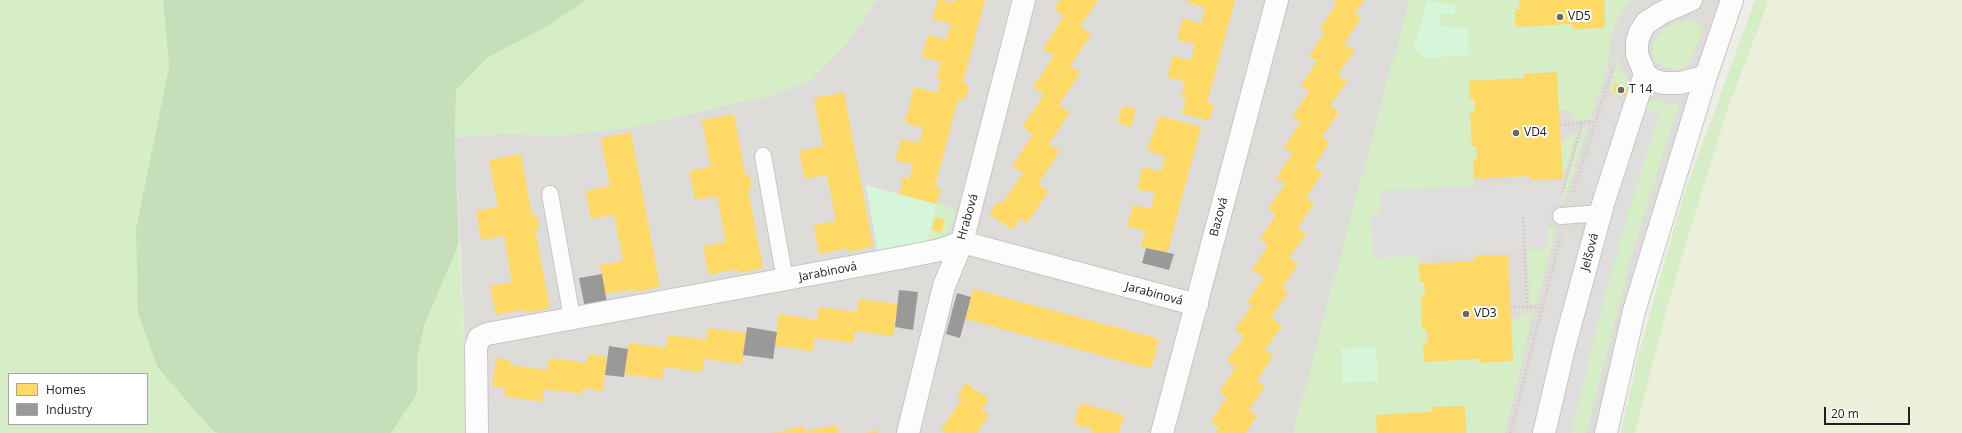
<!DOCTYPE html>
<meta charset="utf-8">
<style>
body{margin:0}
#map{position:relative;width:1962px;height:433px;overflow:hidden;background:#eeede8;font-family:"Open Sans",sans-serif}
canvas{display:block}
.legend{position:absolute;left:8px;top:373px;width:140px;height:52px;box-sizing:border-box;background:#fff;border:1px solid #a6a6a6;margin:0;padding:5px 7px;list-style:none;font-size:12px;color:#202020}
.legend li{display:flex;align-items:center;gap:8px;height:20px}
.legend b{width:20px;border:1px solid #a6a6a6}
.scale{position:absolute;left:1824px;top:407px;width:86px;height:18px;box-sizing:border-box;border:2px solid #202020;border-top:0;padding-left:5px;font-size:12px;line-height:14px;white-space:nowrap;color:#202020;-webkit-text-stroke:3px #fff;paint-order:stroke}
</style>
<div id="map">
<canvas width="1962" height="433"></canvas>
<ul class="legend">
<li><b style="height:11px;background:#ffd966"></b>Homes</li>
<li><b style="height:11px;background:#999"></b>Industry</li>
</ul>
<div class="scale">20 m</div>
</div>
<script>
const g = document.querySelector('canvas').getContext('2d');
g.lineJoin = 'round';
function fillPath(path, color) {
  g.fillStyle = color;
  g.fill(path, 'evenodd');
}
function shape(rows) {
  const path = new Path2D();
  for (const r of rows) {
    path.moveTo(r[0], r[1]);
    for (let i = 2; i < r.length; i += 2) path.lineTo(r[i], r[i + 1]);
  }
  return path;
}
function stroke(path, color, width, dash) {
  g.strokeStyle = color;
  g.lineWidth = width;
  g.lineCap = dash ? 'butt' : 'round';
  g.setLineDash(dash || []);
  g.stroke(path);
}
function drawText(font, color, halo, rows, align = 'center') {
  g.font = font + ' "Open Sans",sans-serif';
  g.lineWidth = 4;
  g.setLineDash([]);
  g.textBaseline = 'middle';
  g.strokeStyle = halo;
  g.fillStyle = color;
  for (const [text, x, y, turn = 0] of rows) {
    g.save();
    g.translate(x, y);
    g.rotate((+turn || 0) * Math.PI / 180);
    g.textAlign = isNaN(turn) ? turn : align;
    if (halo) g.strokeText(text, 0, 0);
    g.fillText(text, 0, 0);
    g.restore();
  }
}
const residential = shape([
 [877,0,1732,0,1606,433,469,433,455,137,499,134,732,104,772,95,810,81,847,43]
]);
const farmland = shape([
 [1769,0,1962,0,1962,433,1635,433,1666,311,1689,233,1727,111]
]);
const grass = shape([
 [0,0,163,0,169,67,159,124,158,368,211,429,217,433,0,433],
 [9,374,147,374,147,424,9,424],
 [586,0,877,0,847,43,810,81,772,95,630,128,563,136,499,134,455,137,456,90,487,58,544,28],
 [1409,0,1519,0,1520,9,1515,9,1516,27,1572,24,1572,29,1605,28,1605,0,1631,0,1615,24,1610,41,1608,66,1590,120,1572,121,1570,110,1559,111,1557,72,1524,74,1524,78,1469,81,1470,99,1474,99,1475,113,1470,114,1472,146,1476,146,1477,160,1473,161,1474,186,1380,191,1381,213,1371,213,1373,258,1419,256,1420,282,1424,282,1425,296,1421,296,1422,329,1427,329,1428,343,1423,343,1480,359,1480,363,1513,361,1511,321,1534,310,1505,433,1466,433,1465,406,1432,407,1432,412,1377,433,1293,433],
 [1427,1,1442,13,1438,26],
 [1755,0,1769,0,1727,111,1689,233,1666,311,1635,433,1621,433,1637,360,1683,197],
 [1688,19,1697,22,1702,29,1702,33,1689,62,1684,67,1678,70,1661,66,1652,56,1654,41,1664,28],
 [1619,52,1618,60,1622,72,1634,87,1626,99,1610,92],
 [1656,100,1670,104,1679,103,1634,248,1586,433,1571,433,1604,298,1631,203,1661,109,1644,112,1647,102],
 [1588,126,1564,203,1563,204,1562,197,1583,128],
 [1578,131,1563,179,1561,142],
 [937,202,952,207,956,214,947,233,937,240,926,244],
 [1547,228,1557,228,1536,304,1530,304,1527,250,1548,249],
 [459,243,469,433,391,433,417,394,417,357,425,324]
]);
const forest = shape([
 [163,0,586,0,544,28,487,58,456,90,455,137,459,243,425,324,417,357,417,394,391,433,217,433,211,429,158,368,138,313,136,229,169,67]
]);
const park = shape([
 [1427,1,1455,5,1455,15,1442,13,1438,26,1468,28,1469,55,1423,58,1414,47],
 [866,185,937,204,926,244,878,253],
 [1376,347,1378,381,1342,383,1341,349]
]);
const parking = shape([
 [1610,92,1624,107,1596,195,1581,180],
 [1661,109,1631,203,1604,298,1571,433,1551,433,1585,292,1644,112],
 [1562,182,1563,204,1545,205,1548,249,1373,258,1371,213,1381,213,1380,191],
 [1566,231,1577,242,1581,242,1534,433,1515,433,1540,328]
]);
const homes = shape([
 [938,0,955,2,955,0,985,0,963,83,969,85,965,100,958,99,935,187,941,188,937,204,899,194,903,177,909,179,913,165,895,160,901,139,919,143,923,128,905,123,914,87,937,93,941,79,936,78,941,62,922,57,928,35,946,40,951,24,932,19],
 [1060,0,1098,0,1080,27,1091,34,1070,66,1080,73,1059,105,1070,112,1049,144,1060,151,1038,184,1049,191,1027,223,1020,218,1013,230,989,214,998,201,1002,204,1023,173,1012,166,1033,134,1022,127,1044,95,1033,87,1054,56,1043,49,1064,16,1054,9],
 [1187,0,1235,0,1207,103,1214,105,1209,121,1182,113,1186,99,1181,97,1185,82,1167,77,1173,56,1191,60,1195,44,1177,40,1183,18,1201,24,1205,8,1187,2],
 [1333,0,1364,0,1355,14,1361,18,1344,44,1355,50,1338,75,1347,81,1330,106,1339,112,1322,137,1330,142,1314,167,1322,173,1306,198,1314,203,1298,228,1306,234,1289,258,1298,264,1282,288,1288,292,1271,318,1282,325,1265,350,1273,356,1257,381,1265,386,1249,411,1257,416,1246,433,1215,433,1219,427,1211,422,1227,397,1219,392,1236,367,1227,361,1244,336,1235,330,1252,305,1247,303,1264,277,1252,270,1268,245,1260,239,1276,214,1268,209,1285,184,1276,178,1293,153,1284,147,1301,122,1292,117,1309,92,1301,86,1317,61,1309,56,1325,32,1320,29,1337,3],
 [1519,0,1604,0,1605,28,1572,29,1572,24,1516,27,1515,9,1520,9],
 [1557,72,1563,179,1530,180,1529,176,1474,179,1473,161,1477,160,1476,146,1472,146,1470,113,1475,113,1474,99,1470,99,1469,81,1524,78,1524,74],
 [1616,83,1629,90,1625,97,1612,91],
 [844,92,873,247,848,252,848,248,819,254,814,225,836,221,827,175,805,179,799,151,823,146,814,98],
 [1122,106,1136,109,1131,127,1118,123],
 [734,114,745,175,749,174,752,189,748,190,763,268,738,273,737,269,709,275,703,246,726,242,717,196,695,200,689,171,711,167,702,120],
 [1159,116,1201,127,1167,254,1141,247,1145,231,1127,226,1133,205,1151,209,1155,193,1137,189,1143,167,1161,172,1165,156,1147,151],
 [631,132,660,287,635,292,635,289,605,294,600,265,623,261,614,215,591,219,586,191,610,186,601,138],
 [521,154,532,215,536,214,539,229,535,230,550,308,525,313,525,309,496,315,490,286,512,282,504,236,481,240,476,211,498,207,489,160],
 [936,217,945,220,941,233,932,230],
 [1508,255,1513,361,1480,363,1480,359,1424,362,1423,343,1428,343,1427,329,1422,330,1421,296,1425,296,1424,282,1420,282,1419,264,1475,261,1474,256],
 [973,289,1159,339,1151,369,965,319],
 [859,299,898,304,893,336,855,331,853,343,815,338,813,351,775,346,779,314,817,320,819,307,857,312],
 [708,328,746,333,742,364,704,359,702,372,664,367,662,379,624,374,629,343,666,348,668,335,706,340],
 [588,354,607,357,603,391,583,388,582,394,544,389,542,402,504,396,505,388,492,386,496,358,510,360,510,365,547,370,549,358,587,363],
 [966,383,989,399,982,410,989,415,977,433,946,433,941,430,962,399,957,396],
 [1080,403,1124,415,1119,433,1091,433,1092,429,1074,424],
 [1465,406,1466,433,1377,433,1376,415,1432,412,1432,407],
 [837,425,839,433,772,433,804,426,805,431],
 [878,430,878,433,867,433,867,432]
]);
const industry = shape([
 [1146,248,1174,254,1169,270,1142,263],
 [602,274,607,303,585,308,579,278],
 [899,290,918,292,913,330,895,327],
 [957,293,971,297,960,338,946,334],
 [747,327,777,332,773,359,743,355],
 [609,346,628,349,624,377,605,375]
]);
const path = shape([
 [1560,125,1595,121],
 [1573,192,1613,67],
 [1562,193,1582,123],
 [1523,217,1527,307],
 [1510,307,1541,307],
 [1510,433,1560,239]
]);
const service = shape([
 [763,156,785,280],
 [550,194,572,318],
 [1561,216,1601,213]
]);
const minor = shape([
 [1691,0,1661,13,1646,23,1640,32,1637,42,1637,54,1645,74,1653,80,1663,83,1680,83,1706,76],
 [477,433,476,347,479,338,487,334,900,258,940,250,962,242,1197,305],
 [908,433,944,286,962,242,1024,0],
 [1162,433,1277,0],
 [1544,433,1565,344,1603,204,1645,74],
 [1606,433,1634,311,1706,76,1732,0]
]);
const markers = [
 [1560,17,4,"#686866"],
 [1621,90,4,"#686866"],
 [1516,133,4,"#686866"],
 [1466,314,4,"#686866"]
];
const poiNames = [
 ["VD5",1568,17],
 ["T 14",1629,90],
 ["VD4",1524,133],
 ["VD3",1474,314]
];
const streetNames = [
 ["Hrabová",968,217,-74],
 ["Bazová",1219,217,-75],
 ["Jelšová",1590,252,-75],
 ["Jarabinová",828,272,-11],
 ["Jarabinová",1154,294,15]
];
fillPath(residential, '#dddcd9');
fillPath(farmland, '#ecefda');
fillPath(grass, '#d6eec5');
fillPath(forest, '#c5dfbb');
fillPath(park, '#d5f6d8');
fillPath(parking, '#dfdedc');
fillPath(homes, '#ffd966');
fillPath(industry, '#999');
stroke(service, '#c7c6c4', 18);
stroke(minor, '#c7c6c4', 24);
stroke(path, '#d8cbc7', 2.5, [2, 2]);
stroke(service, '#fcfcfc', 16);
stroke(minor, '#fcfcfc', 22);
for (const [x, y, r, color] of markers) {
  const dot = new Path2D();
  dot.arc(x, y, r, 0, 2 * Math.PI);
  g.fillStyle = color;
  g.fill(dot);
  stroke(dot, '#fff', 1.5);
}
drawText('12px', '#202020', '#fff', poiNames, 'left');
drawText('12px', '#202020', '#fff', streetNames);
</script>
